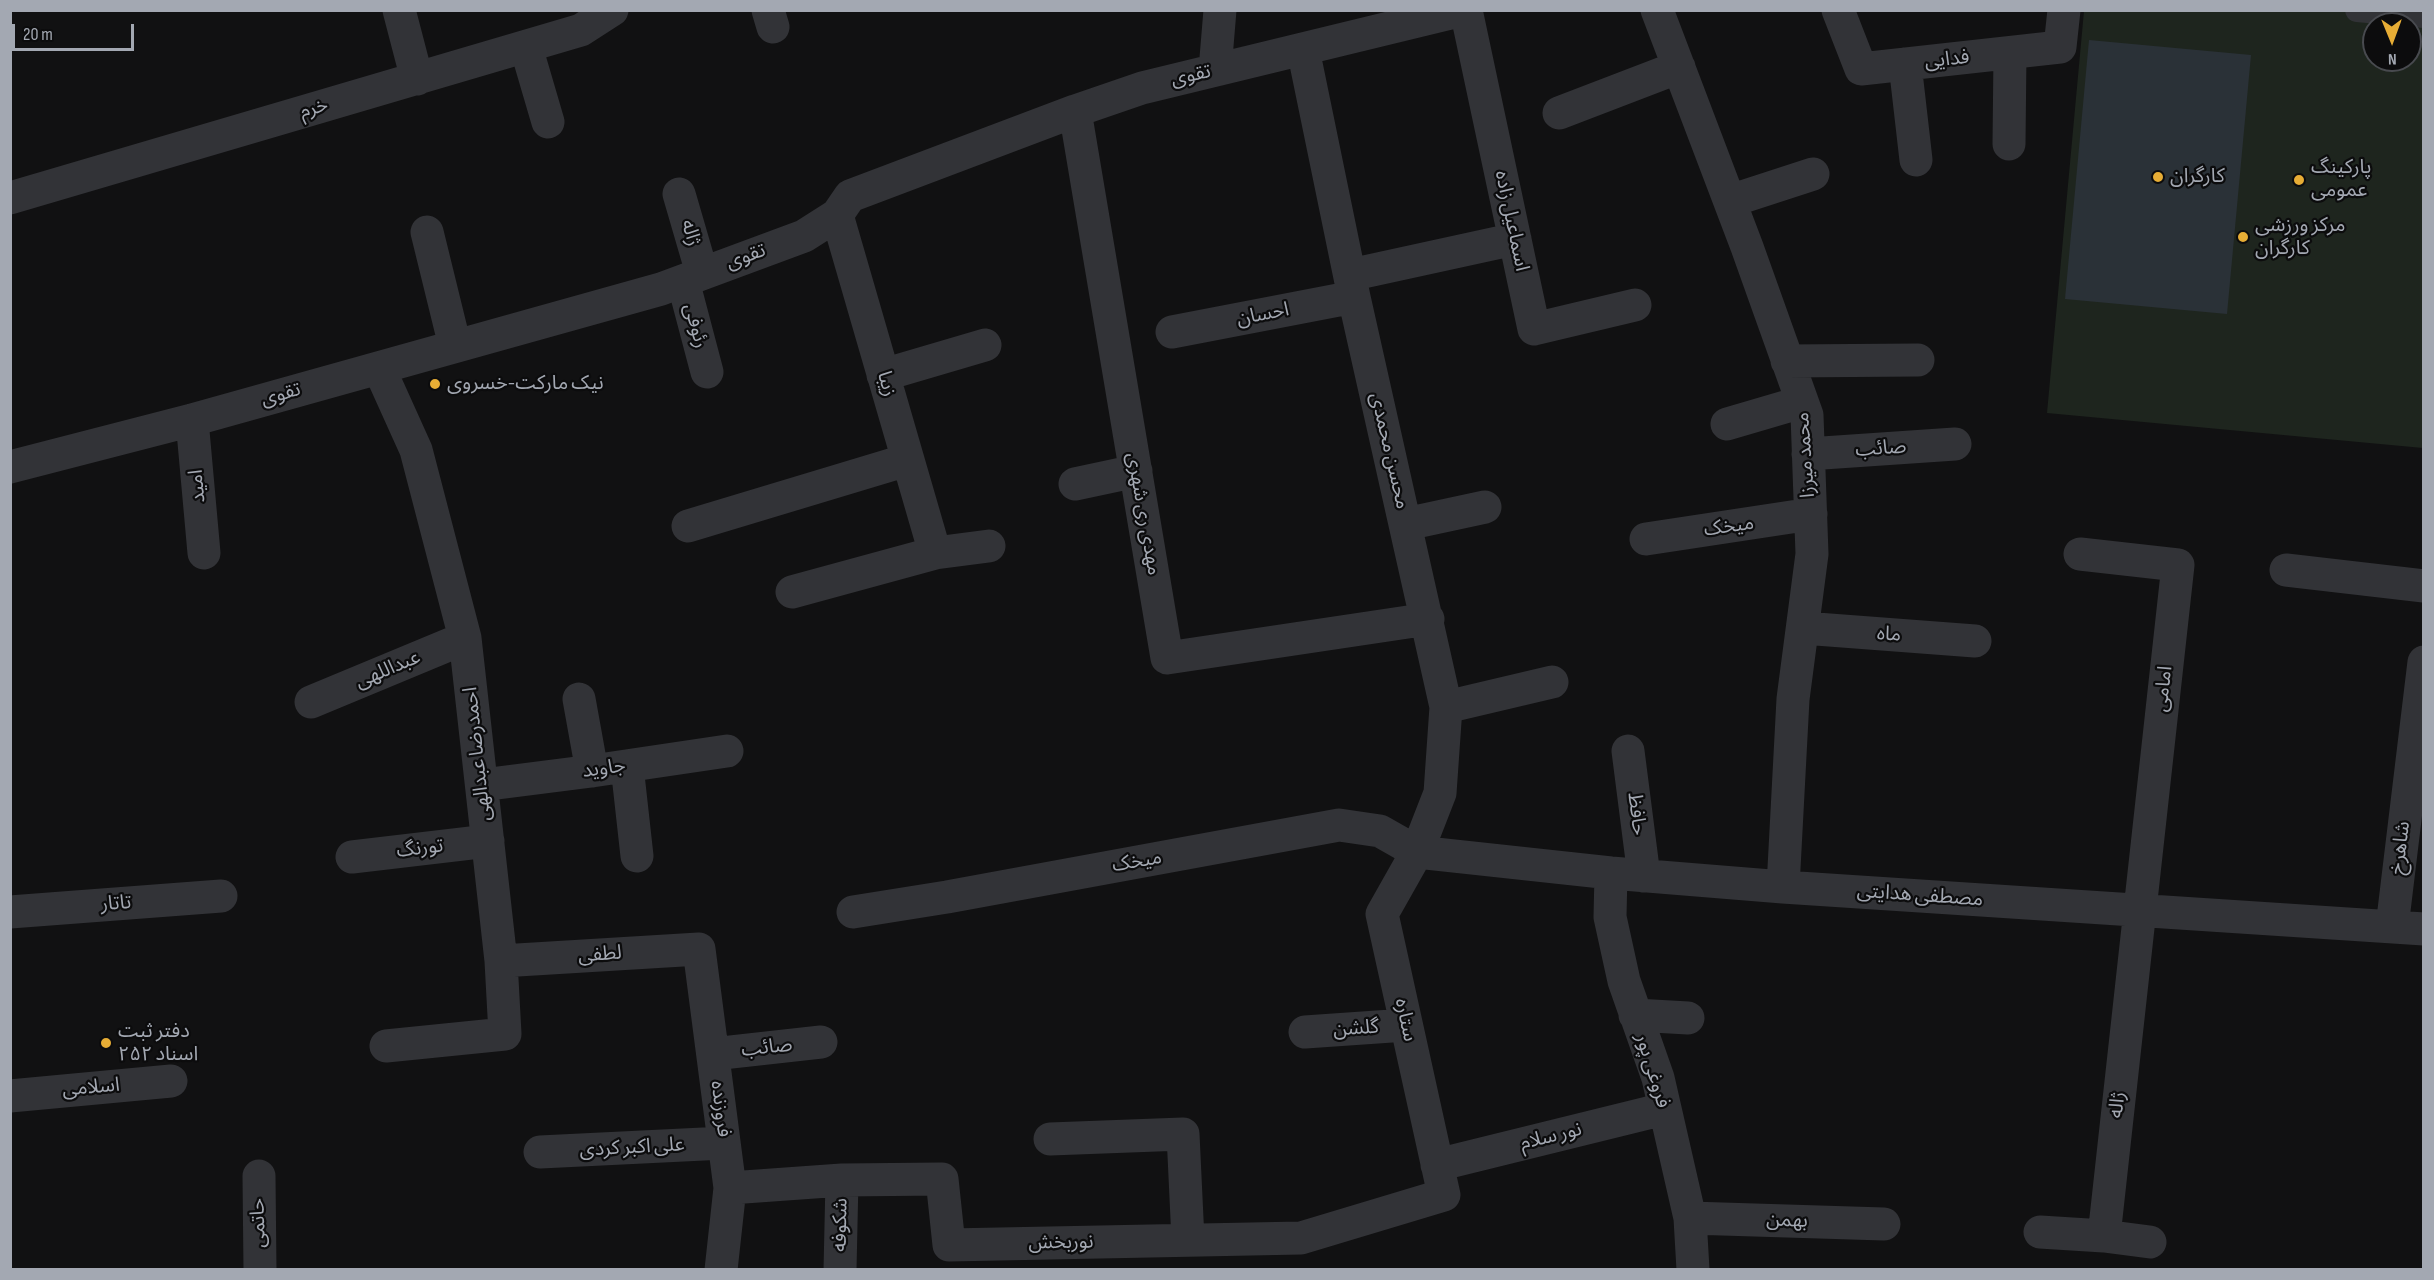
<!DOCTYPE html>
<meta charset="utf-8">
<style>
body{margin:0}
#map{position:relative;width:2434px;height:1280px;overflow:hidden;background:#111112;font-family:"Sofia Sans Condensed",sans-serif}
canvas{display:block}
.frame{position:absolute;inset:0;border:12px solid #a3a8b2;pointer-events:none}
.north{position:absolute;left:2362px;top:12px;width:60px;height:60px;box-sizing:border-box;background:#0c0c0d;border:2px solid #484a4f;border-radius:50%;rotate:179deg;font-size:16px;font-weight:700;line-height:24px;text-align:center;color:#a3a8b2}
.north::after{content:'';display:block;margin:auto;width:21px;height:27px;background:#e7ad35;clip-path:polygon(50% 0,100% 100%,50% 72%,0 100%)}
.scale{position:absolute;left:12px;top:24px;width:122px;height:27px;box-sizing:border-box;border:3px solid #a3a8b2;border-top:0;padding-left:8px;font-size:18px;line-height:21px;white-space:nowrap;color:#a3a8b2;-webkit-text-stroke:4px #0c0c0d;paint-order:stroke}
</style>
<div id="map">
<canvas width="2434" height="1280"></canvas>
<div class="frame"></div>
<div class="north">N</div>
<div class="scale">20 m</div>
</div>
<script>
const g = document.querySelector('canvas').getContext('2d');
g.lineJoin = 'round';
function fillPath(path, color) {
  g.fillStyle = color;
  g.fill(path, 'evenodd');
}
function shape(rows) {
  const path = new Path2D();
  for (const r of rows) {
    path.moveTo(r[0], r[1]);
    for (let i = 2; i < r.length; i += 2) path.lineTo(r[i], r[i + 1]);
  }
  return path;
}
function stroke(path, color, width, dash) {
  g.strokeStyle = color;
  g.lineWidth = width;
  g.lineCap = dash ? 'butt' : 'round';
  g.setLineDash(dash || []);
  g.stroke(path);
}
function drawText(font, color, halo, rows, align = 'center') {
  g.font = font + ' "Sofia Sans Condensed","Noto Sans Arabic",sans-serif';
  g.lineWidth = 4.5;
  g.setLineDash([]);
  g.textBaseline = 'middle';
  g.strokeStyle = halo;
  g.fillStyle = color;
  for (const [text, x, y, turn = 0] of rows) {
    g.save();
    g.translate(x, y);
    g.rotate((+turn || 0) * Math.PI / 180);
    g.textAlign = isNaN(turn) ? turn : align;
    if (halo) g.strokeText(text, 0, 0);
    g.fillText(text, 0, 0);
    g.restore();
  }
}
const green = shape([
 [2084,11,2423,11,2423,448,2047,413],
 [2374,24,2410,24,2410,60,2374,60]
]);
const water = shape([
 [2089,40,2251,55,2227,314,2065,299]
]);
const lane = shape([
 [2357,10,2424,16]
]);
const street = shape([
 [399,10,417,79],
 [768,10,773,27],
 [1466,10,1534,329,1635,305],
 [1657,10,1747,247,1807,415,1812,554,1793,699,1783,887],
 [1838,10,1861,69,2060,47,2064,10],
 [526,47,548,122],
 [1905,64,1916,160],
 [1215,70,1220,10],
 [1075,111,1167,658,1428,619],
 [1559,113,1679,67],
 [2009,144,2010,53],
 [679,194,702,273],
 [10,198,581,30,612,10],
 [1730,201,1813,174],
 [837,215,935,553],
 [427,232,455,346],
 [1350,275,1515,239],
 [683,281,707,372],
 [1172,332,1354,297],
 [1787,361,1918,360],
 [379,368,416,450,465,638,501,961,505,1034,386,1046],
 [883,375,985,345],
 [192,420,204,553],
 [1727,424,1802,402],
 [1808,454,1955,444],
 [10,467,192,420,661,289,804,236,837,215,850,196,1075,111,1142,88,1463,10],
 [1075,484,1136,471],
 [1406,524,1485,507],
 [688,526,907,460],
 [1646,539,1811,514],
 [2286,570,2424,586],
 [792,592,935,553,989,546],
 [1803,628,1975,641],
 [579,699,592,771],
 [311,702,465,638],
 [1446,707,1552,682],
 [1628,751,1644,876],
 [627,766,637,856],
 [482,785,592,771,727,751],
 [352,857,488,841],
 [1611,873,1610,917,1624,981,1658,1078,1690,1218,1693,1270],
 [10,912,221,896],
 [853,912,947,897,1339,825,1380,831,1417,852,1611,873,1783,887,2424,929],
 [2392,927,2424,662],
 [501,961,699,949,730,1188,721,1270],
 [1635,1015,1688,1018],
 [1305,1032,1406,1025],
 [713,1054,821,1042],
 [10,1096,171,1081],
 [1050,1139,1183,1134,1188,1240],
 [540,1152,724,1143],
 [1437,1165,1664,1109],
 [259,1176,260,1270],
 [730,1188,842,1180,942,1179,949,1245,1301,1238,1444,1195,1382,914,1417,852,1440,793,1446,707,1354,297,1303,49],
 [1690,1218,1884,1224],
 [2040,1232,2104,1236,2178,565,2080,554],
 [2104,1236,2150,1242],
 [840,1270,842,1180]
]);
const markers = [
 [2158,177,6,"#e7ad35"],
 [2299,180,6,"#e7ad35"],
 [2243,237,6,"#e7ad35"],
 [435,384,6,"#e7ad35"],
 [106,1043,6,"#e7ad35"]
];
const streetNames = [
 ["فدایی",1947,60,-6],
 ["تقوی",1191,76,-13],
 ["خرم",314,109,-16],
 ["اسماعیل زاده",1511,221,78],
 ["ژاله",690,233,74],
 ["تقوی",746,257,-20],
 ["احسان",1263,315,-11],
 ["رئوفی",695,326,75],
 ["زیبا",886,384,74],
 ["تقوی",281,395,-16],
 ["صائب",1881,449,-4],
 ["محسن محمدی",1389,451,77],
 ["محمد میرزا",1806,455,-94],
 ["امید",198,486,-95],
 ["مهدی ری شهری",1143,514,80],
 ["میخک",1729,527,-8],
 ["ماه",1889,635,4],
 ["عبداللهی",388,670,-23],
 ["امامی",2164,689,-84],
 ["احمدرضا عبدالهی",478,754,-96],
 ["جاوید",604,769,-8],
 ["حافظ",1636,814,83],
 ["شاهرخ",2401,848,-83],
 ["تورنگ",420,849,-7],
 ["میخک",1137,862,-10],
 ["مصطفی هدایتی",1920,896,4],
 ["تاتار",116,904,-4],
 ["لطفی",600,955,-4],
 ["ستاره",1405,1020,78],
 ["گلشن",1356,1029,-4],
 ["صائب",767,1048,-6],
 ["فروغی پور",1652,1071,73],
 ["اسلامی",91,1088,-5],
 ["ژاله",2118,1105,-84],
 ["فروزنده",720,1109,83],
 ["نور سلام",1551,1137,-14],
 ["علی اکبر کردی",632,1148,-3],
 ["بهمن",1787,1221,2],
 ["حاتمی",259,1223,-91],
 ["شکوفه",841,1225,-89],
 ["نوربخش",1061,1243,-1]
];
const poiNames = [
 ["پارکینگ",2311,168],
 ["عمومی",2311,191],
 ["کارگران",2170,177],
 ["مرکز ورزشی",2255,226],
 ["کارگران",2255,249],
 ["نیک مارکت-خسروی",447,384],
 ["دفتر ثبت",118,1032],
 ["اسناد ۲۵۲",118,1055]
];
fillPath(green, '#1e251e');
fillPath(water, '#2a3137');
stroke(lane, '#323337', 24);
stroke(street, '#323337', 33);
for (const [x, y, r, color] of markers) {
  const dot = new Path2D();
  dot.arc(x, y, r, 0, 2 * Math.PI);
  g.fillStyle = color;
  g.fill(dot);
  stroke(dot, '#0c0c0d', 2);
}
drawText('20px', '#a3a8b2', '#0c0c0d', streetNames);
drawText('20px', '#a3a8b2', '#0c0c0d', poiNames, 'left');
</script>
